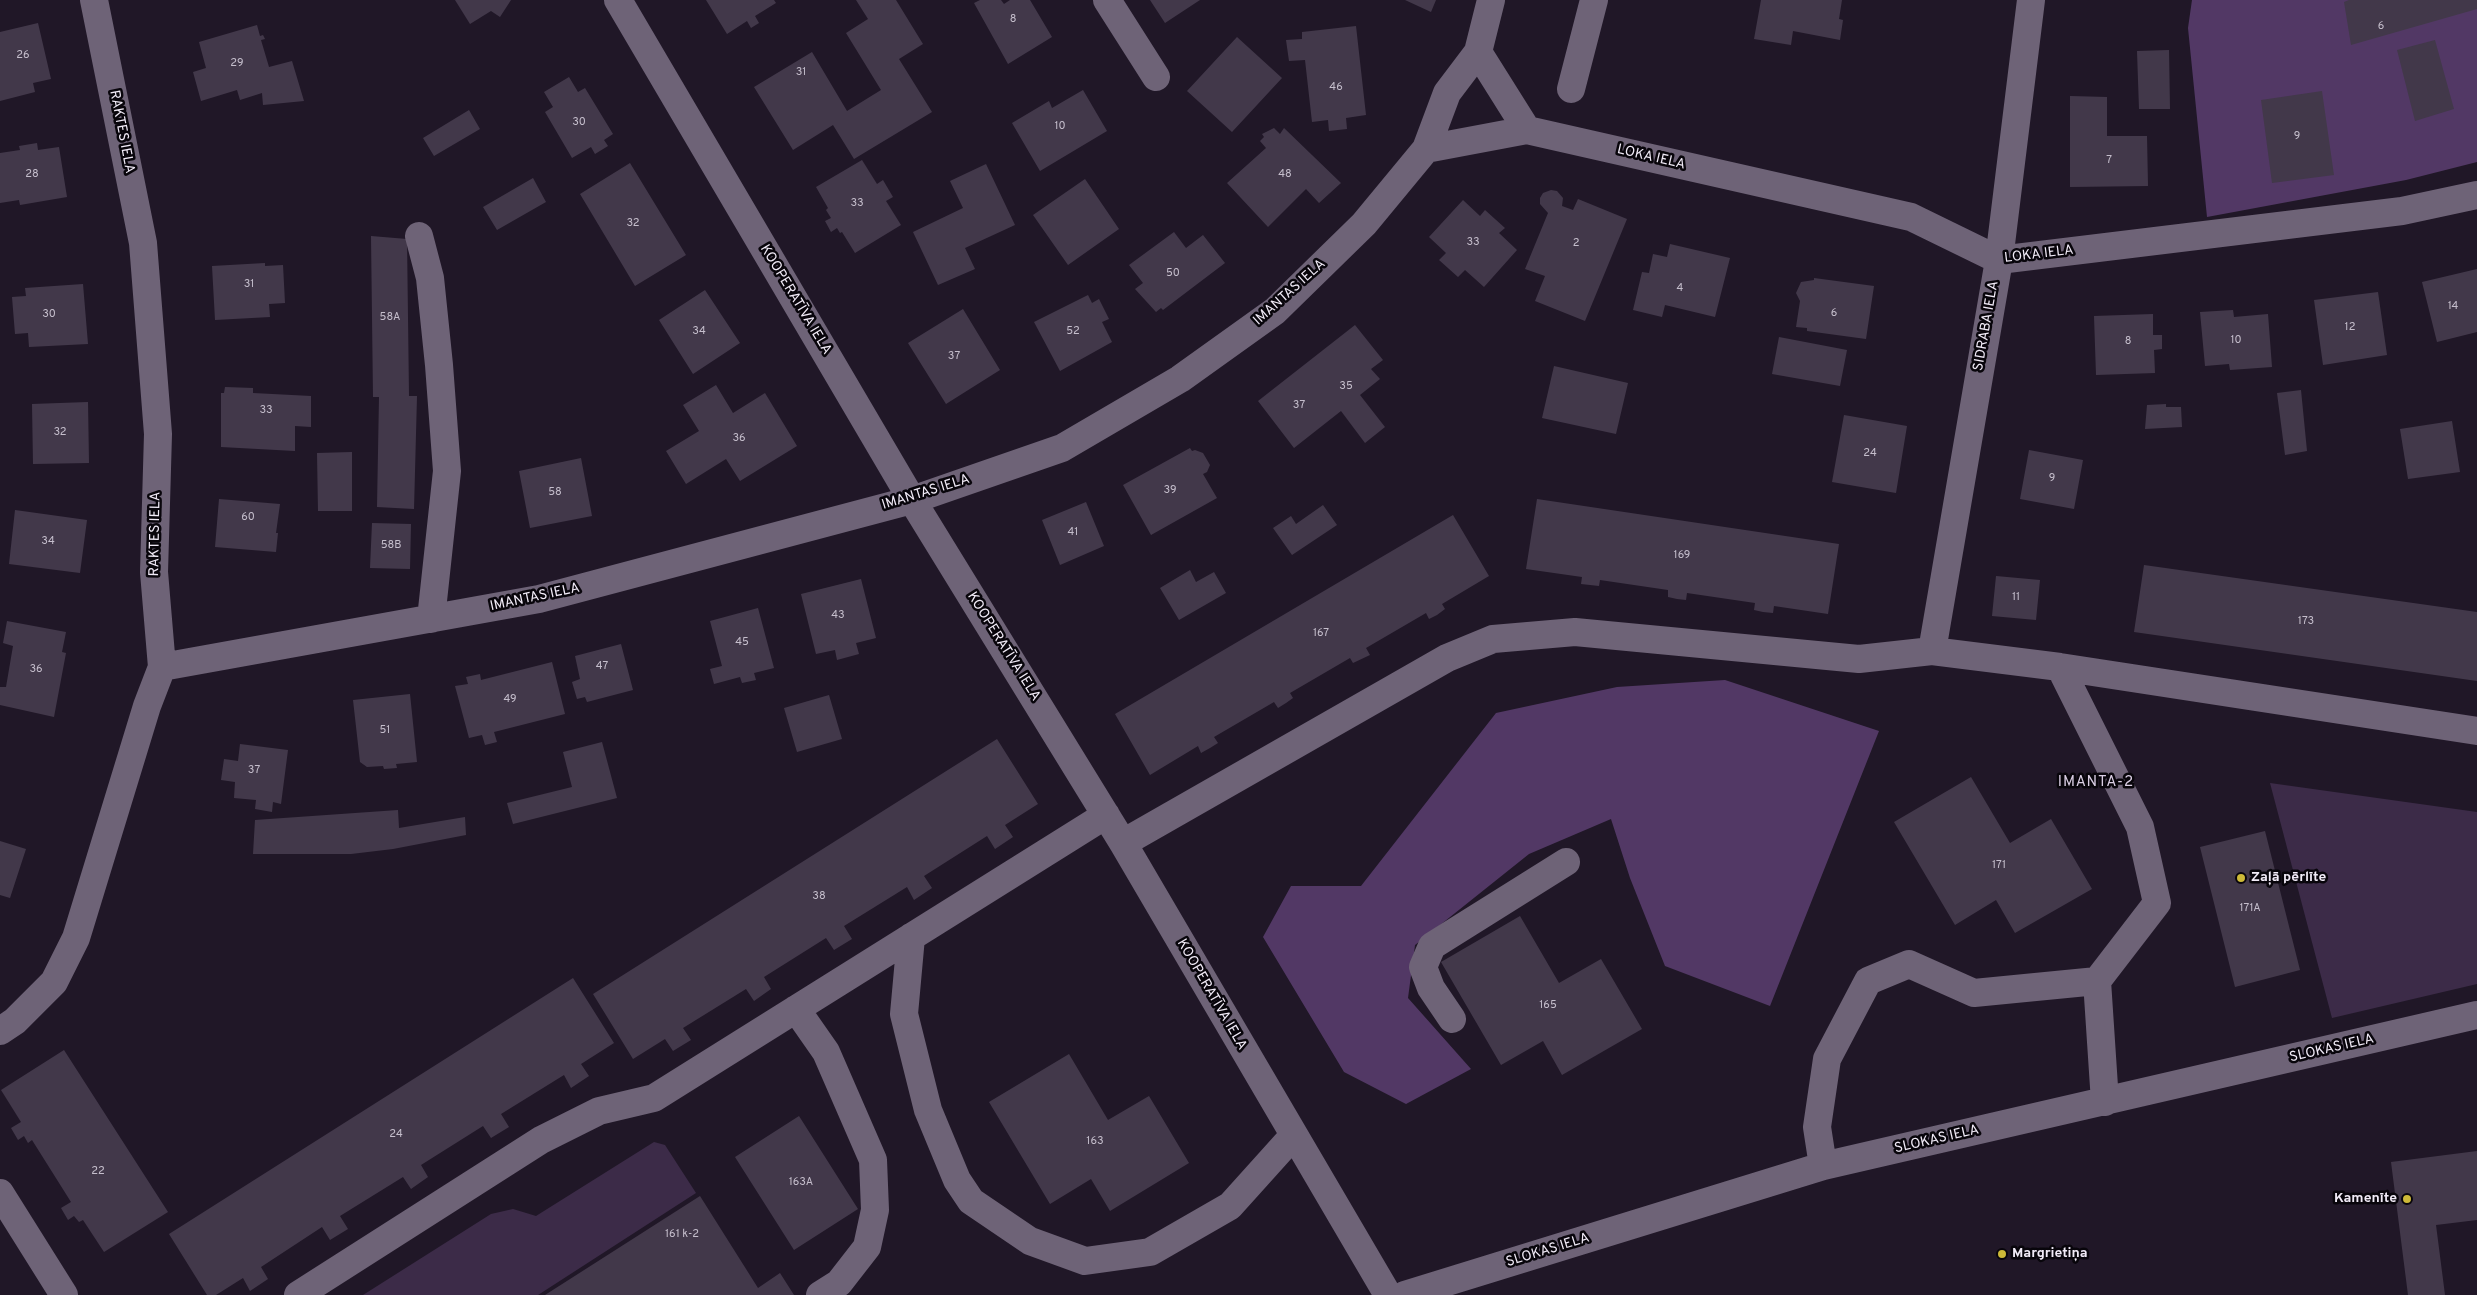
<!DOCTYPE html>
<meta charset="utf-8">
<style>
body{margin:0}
canvas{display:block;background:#201727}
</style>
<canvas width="2477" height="1295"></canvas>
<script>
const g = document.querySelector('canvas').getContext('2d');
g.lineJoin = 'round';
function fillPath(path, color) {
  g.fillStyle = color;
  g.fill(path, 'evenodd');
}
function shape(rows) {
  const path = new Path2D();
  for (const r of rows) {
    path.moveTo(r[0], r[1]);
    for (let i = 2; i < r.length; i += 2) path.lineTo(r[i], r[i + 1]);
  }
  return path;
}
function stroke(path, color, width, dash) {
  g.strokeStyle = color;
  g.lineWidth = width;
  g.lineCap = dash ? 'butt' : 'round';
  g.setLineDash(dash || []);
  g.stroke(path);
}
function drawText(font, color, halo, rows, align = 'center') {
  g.font = font + ' Overpass,sans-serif';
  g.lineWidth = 5;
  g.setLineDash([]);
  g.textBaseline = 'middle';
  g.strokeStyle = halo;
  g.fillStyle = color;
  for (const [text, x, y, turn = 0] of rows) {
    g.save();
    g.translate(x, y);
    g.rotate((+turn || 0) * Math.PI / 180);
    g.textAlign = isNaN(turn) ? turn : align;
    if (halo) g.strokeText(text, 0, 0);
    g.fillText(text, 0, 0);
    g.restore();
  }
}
const green = shape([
 [2270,783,2477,812,2477,984,2332,1018],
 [654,1142,665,1145,696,1193,538,1295,363,1295,491,1214,513,1209,536,1216]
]);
const forest = shape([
 [2192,0,2477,0,2477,162,2406,180,2207,217,2188,28],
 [1725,680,1879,731,1770,1006,1665,966,1630,878,1611,819,1529,854,1415,945,1408,998,1471,1069,1406,1104,1344,1072,1263,937,1291,886,1361,886,1496,713,1617,687]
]);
const building = shape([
 [455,0,511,0,500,17,491,11,470,24],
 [706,0,774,0,776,3,755,16,759,23,751,28,747,21,727,34],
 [856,0,896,0,923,44,899,59,932,112,854,159,833,125,793,150,754,87,812,52,847,111,881,90,846,33,868,19],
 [980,0,1001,0,1004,4,1010,0,1030,0,1052,37,1008,64,974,3],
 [1150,0,1200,0,1165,23],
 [1405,0,1436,0,1431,12],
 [1761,0,1842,0,1839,19,1843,20,1840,40,1793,31,1791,45,1754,39],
 [2349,0,2477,0,2477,9,2351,45,2344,2],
 [38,23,51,79,33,83,35,92,0,101,0,32],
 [257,25,260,36,263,35,265,39,261,40,269,67,292,61,304,101,263,105,262,93,240,100,237,90,201,101,193,72,206,68,199,42],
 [1356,26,1366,115,1346,118,1347,129,1329,131,1328,120,1312,122,1305,60,1289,61,1286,40,1302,39,1302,32],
 [1237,37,1282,78,1232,132,1187,91],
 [2435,40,2454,109,2415,121,2397,50],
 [2169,50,2170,109,2139,109,2137,51],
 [569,77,578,92,585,88,613,134,604,140,608,146,595,154,591,147,572,158,545,112,553,107,544,92],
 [1083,90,1107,131,1040,171,1012,123,1049,101,1052,108],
 [2322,91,2334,175,2272,183,2261,100],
 [2070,96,2107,97,2107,136,2147,136,2148,186,2070,187],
 [469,110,480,129,434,156,423,138],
 [1274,128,1280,134,1284,128,1341,183,1319,203,1306,189,1268,227,1227,183,1266,148,1260,141,1264,137,1262,134],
 [37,143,38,150,59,147,67,197,20,205,19,200,0,203,0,153,20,150,19,146],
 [862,160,877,184,883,180,893,197,886,201,901,225,855,253,842,232,840,233,837,228,831,232,825,221,831,218,826,210,828,208,816,187],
 [630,163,686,255,635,286,580,194],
 [986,164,1015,225,965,248,975,269,938,285,913,232,963,208,950,181],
 [533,178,546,202,497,230,483,207],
 [1085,179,1119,229,1068,265,1033,215],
 [1551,190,1557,191,1563,198,1562,206,1573,210,1578,199,1627,219,1585,321,1535,301,1545,276,1525,269,1548,213,1540,204,1540,198,1543,193],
 [1463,200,1480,216,1485,210,1505,228,1499,233,1517,250,1484,287,1465,270,1458,277,1439,260,1446,253,1429,237],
 [1174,232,1186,248,1203,235,1225,263,1163,310,1161,308,1156,312,1135,289,1143,283,1129,265],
 [371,236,407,239,409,396,417,396,414,509,377,507,379,397,373,397],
 [1670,244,1730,258,1715,317,1665,305,1662,317,1633,310,1642,272,1649,273,1653,254,1667,257],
 [265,263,265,266,283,265,285,303,269,304,270,317,215,320,212,266],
 [2477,269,2477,332,2437,342,2422,282],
 [1814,278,1874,286,1866,339,1807,331,1807,328,1796,327,1800,301,1796,293,1801,282,1814,280],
 [83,284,88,344,29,347,28,333,15,334,12,297,26,296,25,288],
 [705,290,740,343,693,374,659,320],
 [2378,292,2387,355,2323,365,2314,300],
 [1088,295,1092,303,1099,299,1109,319,1102,322,1112,342,1060,371,1034,322],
 [963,309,1000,370,946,404,908,343],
 [2233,310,2234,317,2268,314,2272,367,2230,370,2229,364,2205,366,2200,312],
 [2153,314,2153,335,2162,335,2162,349,2154,350,2155,373,2096,375,2094,316],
 [1355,325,1383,360,1371,369,1380,379,1360,395,1385,427,1365,443,1341,411,1294,448,1258,401],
 [1779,337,1847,350,1840,386,1772,374],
 [1554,366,1628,383,1616,434,1542,418],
 [716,385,733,413,765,393,797,446,740,481,726,459,686,484,666,451,699,431,683,405],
 [225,387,253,388,253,393,311,396,311,427,295,426,295,451,221,447,221,393,224,393],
 [2301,390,2307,451,2285,455,2277,393],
 [88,402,89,463,33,464,32,404],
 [2166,404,2166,407,2181,407,2182,427,2145,429,2147,405],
 [1844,415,1907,426,1896,493,1832,482],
 [2452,421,2460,472,2408,479,2400,429],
 [1190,448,1192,451,1195,450,1203,453,1210,465,1207,472,1203,474,1217,498,1151,535,1123,485],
 [2029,450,2083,460,2074,509,2020,499],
 [352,452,352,511,318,511,317,453],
 [581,458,592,516,530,528,519,471],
 [219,499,280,504,276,533,278,533,276,552,215,547],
 [1537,499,1839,544,1828,614,1774,606,1773,613,1763,612,1754,610,1755,603,1687,593,1686,600,1677,599,1668,597,1668,590,1600,580,1599,586,1581,584,1582,577,1526,569],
 [1086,502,1104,546,1060,565,1042,520],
 [1323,505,1337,525,1292,555,1273,528,1291,516,1296,524],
 [15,510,87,520,80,573,9,564],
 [1453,515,1489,576,1442,604,1445,609,1437,615,1429,619,1426,613,1366,648,1370,655,1353,663,1350,658,1290,693,1293,698,1286,703,1278,708,1274,702,1214,737,1218,743,1210,748,1201,753,1198,746,1150,775,1115,714],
 [372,523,411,524,410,569,370,568],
 [2144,565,2477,612,2477,681,2134,632],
 [1190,570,1196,582,1214,572,1226,593,1179,620,1160,588],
 [1996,576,2040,580,2036,620,1992,616],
 [861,579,876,638,856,643,859,654,837,660,835,650,816,654,801,594],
 [758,608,774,668,754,673,756,680,742,683,740,677,714,684,710,669,722,666,710,621],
 [7,621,66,632,62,652,66,653,54,717,0,705,0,687,6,687,13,646,3,643],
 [621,644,633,690,587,702,585,697,577,699,572,682,580,679,575,656],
 [552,662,565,714,494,732,497,742,485,745,482,735,469,738,455,686,468,684,466,677,480,674,481,680],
 [410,694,417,762,396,764,397,768,384,769,383,766,367,767,360,762,353,700],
 [829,695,842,739,797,752,784,708],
 [997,739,1038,804,1005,825,1013,837,995,849,987,836,924,876,932,888,914,900,907,887,844,926,852,939,834,950,826,938,764,977,771,989,754,1001,746,989,683,1028,691,1040,673,1051,665,1039,633,1059,593,994],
 [602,742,617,798,513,824,507,803,572,787,563,752],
 [240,744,288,750,281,804,273,802,272,812,255,809,256,800,234,798,235,782,221,780,224,759,238,761],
 [1971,777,2010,843,2051,819,2092,889,2015,933,1996,900,1955,925,1894,822],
 [398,810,399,828,465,817,466,835,393,849,351,854,253,854,255,820],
 [2265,831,2300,970,2235,987,2200,847],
 [0,841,26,849,10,898,0,895],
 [1520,916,1559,983,1601,959,1642,1029,1562,1075,1543,1041,1501,1065,1441,962],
 [573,978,614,1043,581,1064,589,1076,571,1088,564,1075,501,1114,509,1127,491,1138,483,1126,421,1165,428,1177,411,1189,403,1177,340,1216,348,1229,330,1240,322,1227,261,1267,268,1279,250,1291,243,1278,216,1295,207,1295,169,1234],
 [64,1050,168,1212,104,1252,83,1220,79,1222,74,1216,68,1220,61,1208,71,1202,32,1140,28,1143,24,1136,18,1140,11,1128,21,1122,1,1090],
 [1069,1054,1108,1120,1149,1096,1189,1163,1110,1211,1091,1179,1050,1204,989,1102],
 [799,1116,858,1209,794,1250,735,1157],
 [2477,1151,2477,1220,2436,1225,2445,1295,2408,1295,2391,1162],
 [700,1196,758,1288,780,1273,794,1295,545,1295]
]);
const street = shape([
 [618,0,912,500,1123,843,1388,1295],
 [1107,0,1156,77],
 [1571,89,1594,0],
 [1527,130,1911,217,1999,260,2402,211,2477,195],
 [1426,149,1527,130,1478,52],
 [419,236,430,278,439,365,447,471,431,619],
 [1932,651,1999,260,2031,0],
 [162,667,539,599,912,500,1062,448,1180,379,1275,311,1364,224,1426,149,1447,93,1478,52,1491,0],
 [2060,667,2140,827,2157,903,2097,981,2105,1102],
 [1123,843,1447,658,1493,639,1575,632,1859,659,1932,651,2060,667,2477,731],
 [911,937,904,1014,928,1110,957,1180,971,1201,1030,1241,1085,1261,1150,1252,1230,1206,1293,1136],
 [796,1009,826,1052,873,1160,875,1210,867,1247,839,1283,820,1295],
 [1452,1019,1431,988,1423,967,1432,946,1566,862],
 [0,1031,15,1021,54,982,76,938,147,706,162,667,154,572,158,434,143,243,94,0],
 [1823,1166,1817,1127,1827,1059,1868,981,1909,964,1974,993,2097,981],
 [0,1193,64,1295],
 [298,1295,541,1140,599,1111,654,1098,1106,815],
 [1405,1295,1823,1166,2477,1015]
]);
const markers = [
 [2241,878,5,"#cdb938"],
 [2407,1199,5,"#cdb938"],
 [2002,1254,5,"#cdb938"]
];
const numberNames = [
 ["8",1013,20],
 ["6",2381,27],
 ["26",23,56],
 ["29",237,64],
 ["31",801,73],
 ["46",1336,88],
 ["30",579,123],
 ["10",1060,127],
 ["9",2297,137],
 ["7",2109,161],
 ["28",32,175],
 ["48",1285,175],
 ["33",857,204],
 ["32",633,224],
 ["33",1473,243],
 ["2",1576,244],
 ["50",1173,274],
 ["31",249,285],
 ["4",1680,289],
 ["14",2453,307],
 ["6",1834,314],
 ["30",49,315],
 ["58A",390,318],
 ["12",2350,328],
 ["34",699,332],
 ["52",1073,332],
 ["10",2236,341],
 ["8",2128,342],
 ["37",954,357],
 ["35",1346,387],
 ["37",1299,406],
 ["33",266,411],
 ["32",60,433],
 ["36",739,439],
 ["24",1870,454],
 ["9",2052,479],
 ["39",1170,491],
 ["58",555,493],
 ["60",248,518],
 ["41",1073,533],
 ["34",48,542],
 ["58B",391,546],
 ["169",1682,556],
 ["11",2016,598],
 ["43",838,616],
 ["173",2306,622],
 ["167",1321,634],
 ["45",742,643],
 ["47",602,667],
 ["36",36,670],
 ["49",510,700],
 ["51",385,731],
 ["37",254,771],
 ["171",1999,866],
 ["38",819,897],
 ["171A",2250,909],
 ["165",1548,1006],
 ["24",396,1135],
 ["163",1095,1142],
 ["22",98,1172],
 ["163A",801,1183],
 ["161 k-2",682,1235]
];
const streetNames = [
 ["RAKTES IELA",121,132,79],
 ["LOKA IELA",1651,158,13],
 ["LOKA IELA",2039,255,-7],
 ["IMANTAS IELA",1290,293,-42],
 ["KOOPERATĪVA IELA",795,300,59],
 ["SIDRABA IELA",1987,326,-80],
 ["IMANTAS IELA",926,493,-17],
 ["RAKTES IELA",156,534,-89],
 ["IMANTAS IELA",535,598,-12],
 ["KOOPERATĪVA IELA",1003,647,58],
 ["KOOPERATĪVA IELA",1211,995,60],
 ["SLOKAS IELA",2332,1049,-13],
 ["SLOKAS IELA",1937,1140,-13],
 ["SLOKAS IELA",1548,1251,-17]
];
const poiNames = [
 ["Zaļā pērlīte",2251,878],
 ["Kamenīte",2397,1199,"right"],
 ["Margrietiņa",2012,1254]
];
const neighbourhoodNames = [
 ["IMANTA-2",2096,783]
];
fillPath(green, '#3c2b48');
fillPath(forest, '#523865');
fillPath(building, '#42384a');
stroke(street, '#6e6377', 28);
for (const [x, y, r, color] of markers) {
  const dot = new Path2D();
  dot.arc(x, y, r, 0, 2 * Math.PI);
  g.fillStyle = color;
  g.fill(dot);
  stroke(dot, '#08050b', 2);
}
drawText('11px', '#c5becc', null, numberNames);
drawText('14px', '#f1ebf7', '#08050b', streetNames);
drawText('bold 14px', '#f1ebf7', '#08050b', poiNames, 'left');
g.letterSpacing = '1px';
drawText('15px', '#dacee4', '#08050b', neighbourhoodNames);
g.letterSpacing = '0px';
</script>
